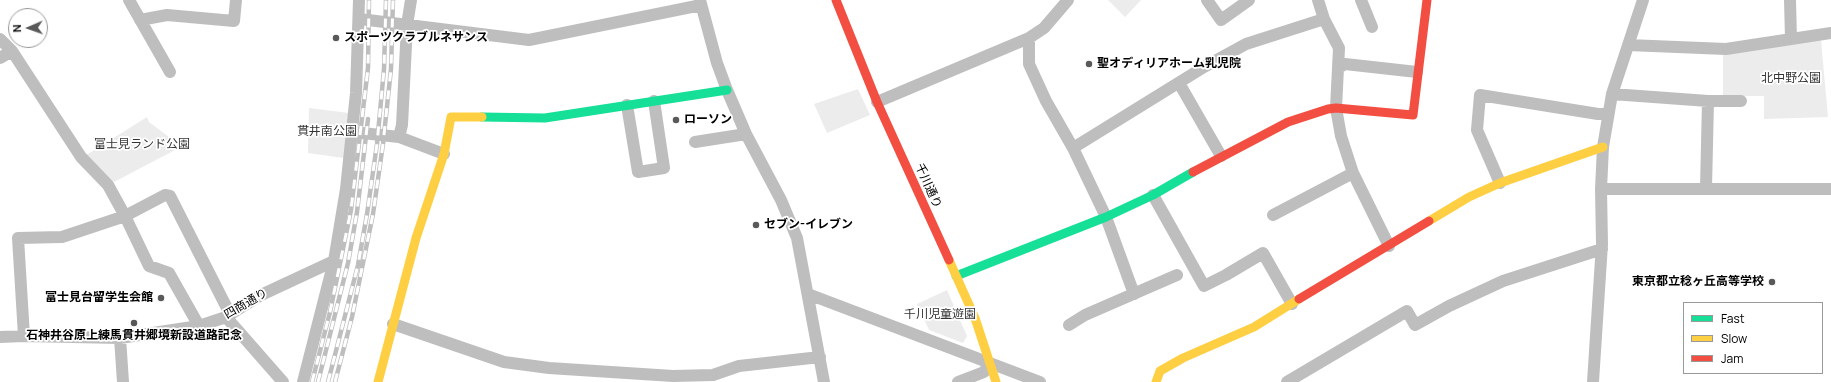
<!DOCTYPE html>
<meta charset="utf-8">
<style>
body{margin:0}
#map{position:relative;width:1831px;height:382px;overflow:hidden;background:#fff;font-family:Manrope,sans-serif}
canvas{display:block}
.legend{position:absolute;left:1683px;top:302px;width:140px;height:72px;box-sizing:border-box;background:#fff;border:1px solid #999;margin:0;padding:5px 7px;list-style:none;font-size:12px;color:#000}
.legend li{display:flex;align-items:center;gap:8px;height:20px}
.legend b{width:20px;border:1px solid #999}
.north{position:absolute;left:8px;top:8px;width:40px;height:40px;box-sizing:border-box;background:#fff;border:1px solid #999;border-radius:50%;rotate:268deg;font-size:11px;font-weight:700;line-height:16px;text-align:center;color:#000}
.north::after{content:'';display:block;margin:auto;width:14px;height:18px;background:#595959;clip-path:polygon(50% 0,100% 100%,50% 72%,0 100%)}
</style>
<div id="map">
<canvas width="1831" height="382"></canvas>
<ul class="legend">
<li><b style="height:5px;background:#16e098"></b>Fast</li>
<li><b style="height:5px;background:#ffcf43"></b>Slow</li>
<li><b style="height:5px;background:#f24e42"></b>Jam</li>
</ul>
<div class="north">N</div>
</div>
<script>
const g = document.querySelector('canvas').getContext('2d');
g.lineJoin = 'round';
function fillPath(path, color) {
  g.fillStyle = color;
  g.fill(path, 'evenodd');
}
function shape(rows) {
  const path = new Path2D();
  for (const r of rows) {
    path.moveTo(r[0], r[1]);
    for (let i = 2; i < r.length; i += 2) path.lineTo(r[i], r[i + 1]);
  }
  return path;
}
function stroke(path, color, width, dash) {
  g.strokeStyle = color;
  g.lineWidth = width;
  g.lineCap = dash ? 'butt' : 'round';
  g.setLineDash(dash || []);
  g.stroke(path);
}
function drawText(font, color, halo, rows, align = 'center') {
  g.font = font + ' Manrope,"Noto Sans JP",sans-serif';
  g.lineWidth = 3.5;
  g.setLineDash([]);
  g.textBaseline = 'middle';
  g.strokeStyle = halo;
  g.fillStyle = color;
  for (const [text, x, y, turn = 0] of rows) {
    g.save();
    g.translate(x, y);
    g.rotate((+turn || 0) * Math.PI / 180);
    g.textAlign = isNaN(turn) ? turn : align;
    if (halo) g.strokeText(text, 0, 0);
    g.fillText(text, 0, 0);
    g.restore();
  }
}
const green = shape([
 [1108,0,1141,0,1125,17],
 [1821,40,1828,117,1764,119,1764,96,1723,96,1723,54],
 [858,89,870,115,827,133,814,104],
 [309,108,349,113,344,158,308,153],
 [147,117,149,122,169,137,175,150,114,182,85,156],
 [947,290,967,336,963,343,929,330,917,304]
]);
const street = shape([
 [129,0,170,72],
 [700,0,717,63,727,90,746,134,781,200,797,238,824,382],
 [1207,0,1221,20,1249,0],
 [1318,0,1324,19,1339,48,1336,108,1341,136,1353,173,1389,246],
 [1361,0,1372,27],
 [1790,0,1791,39],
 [360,19,529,40,701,5],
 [140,20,167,15,234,21,236,0],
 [1029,38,1029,64,1046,101,1073,148,1106,217,1134,294],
 [0,39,12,51,81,157,108,185,125,216,149,266,169,273,199,326],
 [1628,45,1726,49,1831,33],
 [0,58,12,51],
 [1338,68,1345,64,1417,72],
 [1179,83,1221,156],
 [1612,94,1708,101,1741,101],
 [877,102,1029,38,1044,28,1068,0],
 [627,105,638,172,664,168,654,101],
 [353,132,399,137,444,154],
 [399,137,402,125,407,25,411,0],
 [695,142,746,134],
 [1073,148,1204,67,1246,44,1324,19],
 [1500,183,1477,130,1480,95,1598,114,1607,114],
 [1706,188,1708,101],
 [1601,189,1831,189],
 [1153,195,1204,286,1226,275,1263,253,1292,304],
 [1273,215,1353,173],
 [808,294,1040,382],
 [226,317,283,382],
 [393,324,504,362,549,368,673,376,713,375,739,366,820,357],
 [1069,325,1085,315,1177,275],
 [24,336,18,238,62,237,125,216,165,195,170,196,230,314],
 [0,337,24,336,120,338,199,326,226,317,261,295,334,261],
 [120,338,123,382],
 [303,382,334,261,346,189,356,93,359,0],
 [958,382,984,372,990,363],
 [1287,382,1407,311,1415,325,1449,306,1503,281,1602,249],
 [1593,382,1602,244,1601,189,1603,147,1612,94,1643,0]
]);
const fast = shape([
 [482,117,545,118,727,90],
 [956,276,1106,217,1153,195,1193,172]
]);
const slow = shape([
 [1429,221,1469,197,1500,183,1603,147],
 [949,260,975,318,996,382],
 [378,382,416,238,444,154,451,117,482,117],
 [1156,382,1160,371,1183,358,1254,327,1299,299]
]);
const jam = shape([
 [836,0,877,102,949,260],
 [1193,172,1288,122,1328,109,1336,108,1413,115,1427,0],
 [1299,299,1429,221]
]);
const rail = shape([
 [312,382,330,312,351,210,368,68,369,0],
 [318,382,348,263,357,212,368,119],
 [328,382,358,265,367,214,377,144,384,69,386,0],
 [335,382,352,317,373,214,383,144,391,69,393,0]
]);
const markers = [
 [336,38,4,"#595959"],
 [1089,64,4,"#595959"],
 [676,120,4,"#595959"],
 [756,225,4,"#595959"],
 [1772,282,4,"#595959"],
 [161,298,4,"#595959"],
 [134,323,4,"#595959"]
];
const poiNames = [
 ["スポーツクラブルネサンス",344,38],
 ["聖オディリアホーム乳児院",1097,64],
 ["ローソン",684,120],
 ["セブン-イレブン",764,225],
 ["東京都立稔ヶ丘高等学校",1764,282,"right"],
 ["富士見台留学生会館",153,298,"right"],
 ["石神井谷原上練馬貫井郷境新設道路記念",134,336,"center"]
];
const parkNames = [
 ["北中野公園",1791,79],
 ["貫井南公園",327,132],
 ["富士見ランド公園",142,145],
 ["千川児童遊園",940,315]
];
const streetNames = [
 ["千川通り",928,186,66],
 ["四商通り",246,304,-30]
];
fillPath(green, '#ececec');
stroke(street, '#bebebe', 12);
stroke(fast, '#16e098', 9);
stroke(slow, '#ffcf43', 9);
stroke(jam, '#f24e42', 9);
stroke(rail, '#bebebe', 4.5);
stroke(rail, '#fff', 3, [9]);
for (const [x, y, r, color] of markers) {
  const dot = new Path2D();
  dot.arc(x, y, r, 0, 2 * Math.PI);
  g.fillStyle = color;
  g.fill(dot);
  stroke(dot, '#fff', 1.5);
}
drawText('bold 12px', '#000', '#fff', poiNames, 'left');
drawText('12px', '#333', '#fff', parkNames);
drawText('12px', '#000', '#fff', streetNames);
</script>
